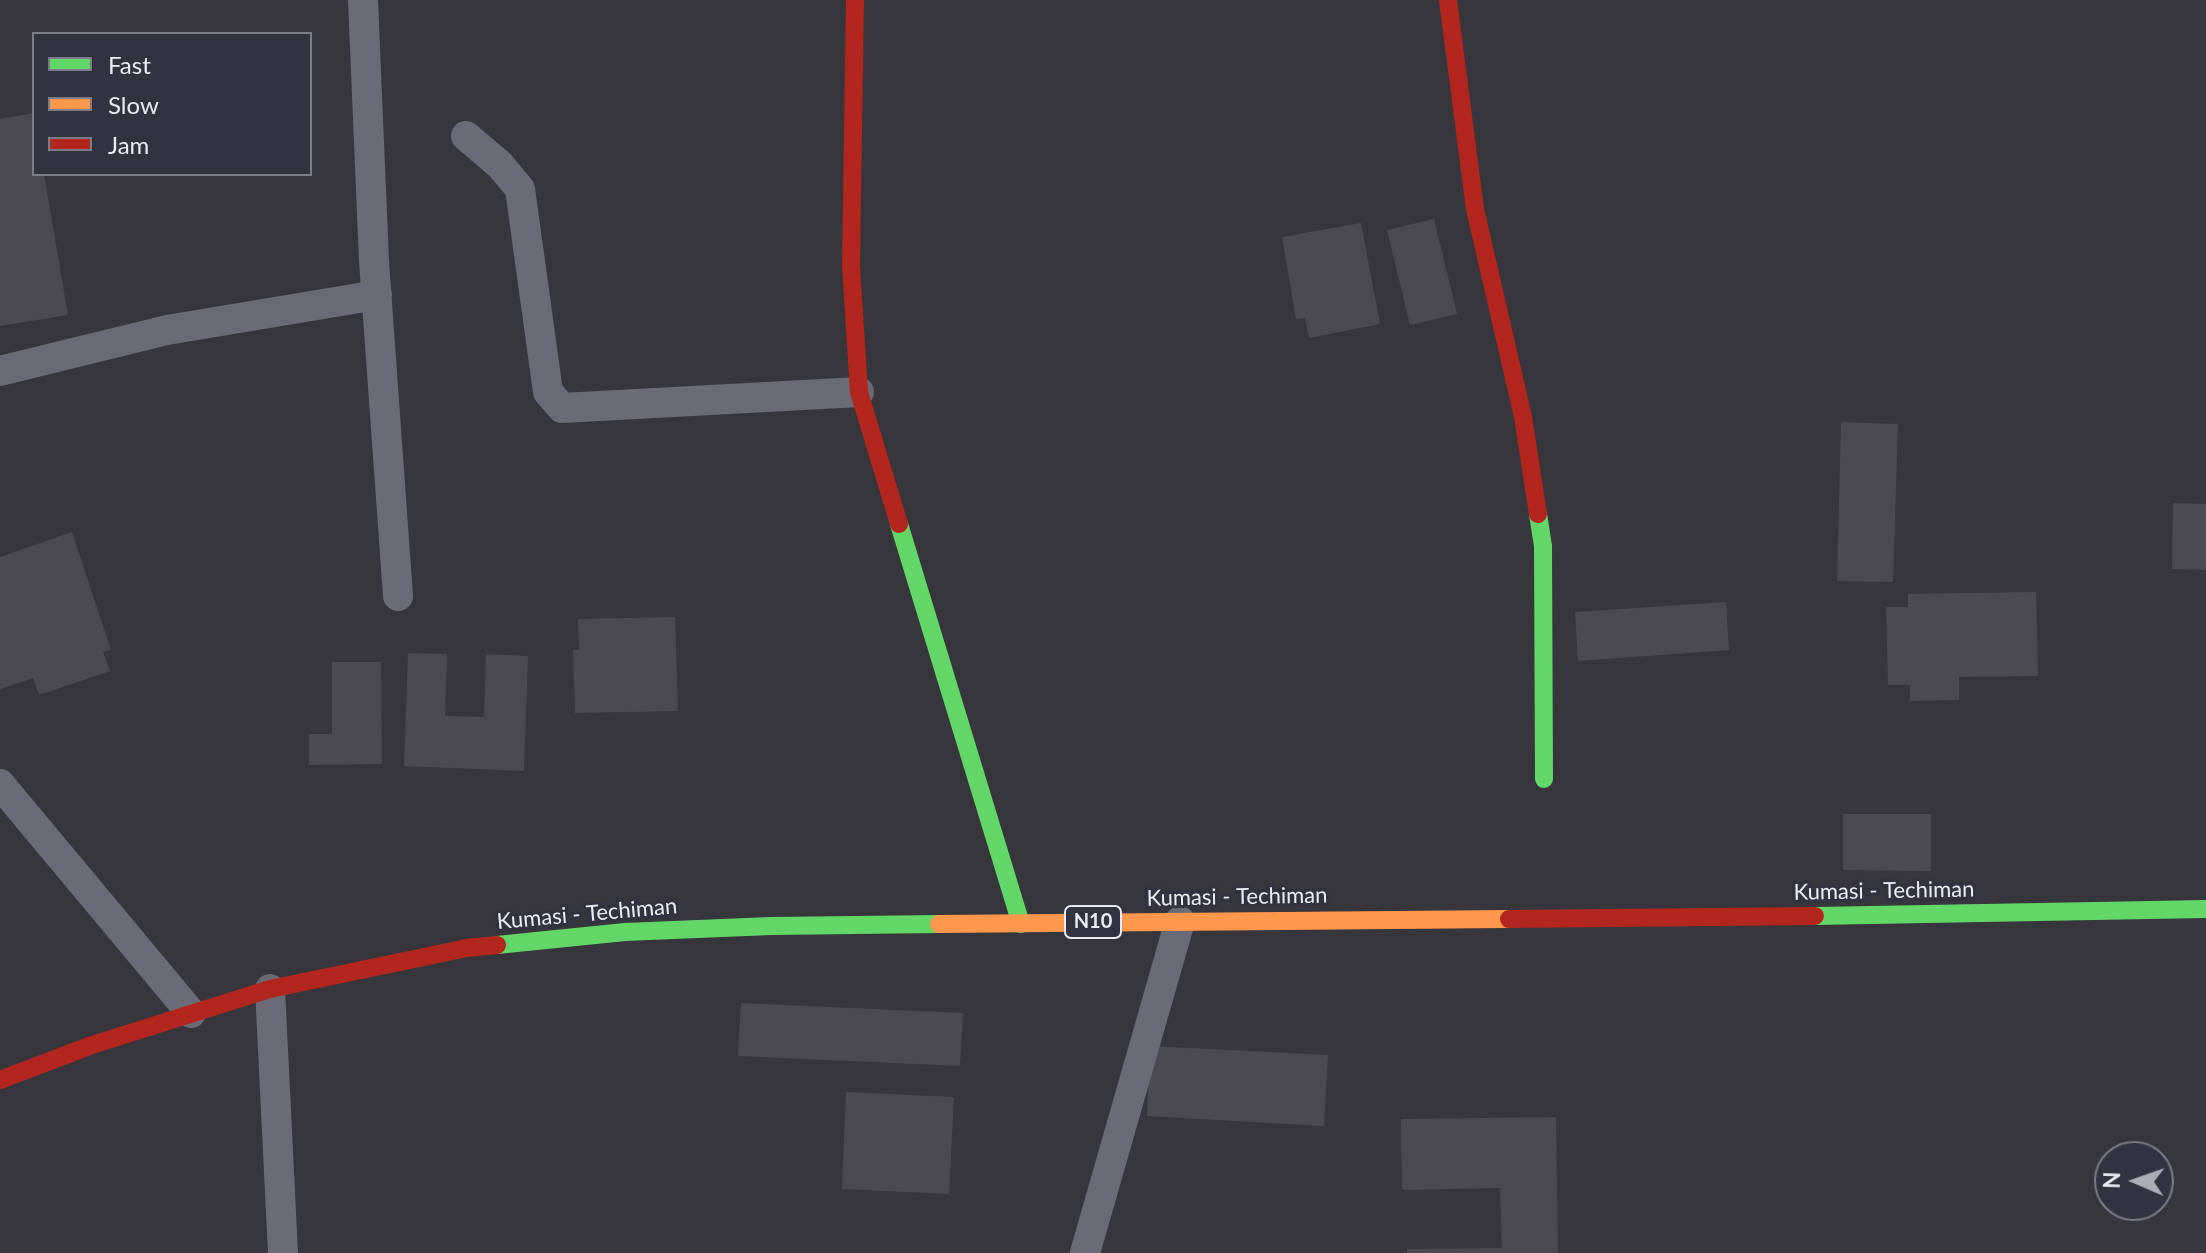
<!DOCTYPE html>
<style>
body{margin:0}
#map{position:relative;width:2206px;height:1253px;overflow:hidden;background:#36363c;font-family:Lato,sans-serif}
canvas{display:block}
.legend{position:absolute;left:32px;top:32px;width:280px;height:144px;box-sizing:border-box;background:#323240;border:2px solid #7c7c88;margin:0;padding:10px 14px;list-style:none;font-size:24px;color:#ebebf5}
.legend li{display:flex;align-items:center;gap:16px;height:40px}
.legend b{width:40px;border:2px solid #7c7c88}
.north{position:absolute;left:2094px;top:1141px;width:80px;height:80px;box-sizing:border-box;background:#323240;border:2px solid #7c7c88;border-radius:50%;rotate:272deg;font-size:22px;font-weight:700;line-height:32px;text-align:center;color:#ebebf5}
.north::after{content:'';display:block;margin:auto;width:28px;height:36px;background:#acacb4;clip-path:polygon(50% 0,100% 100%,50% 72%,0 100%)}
</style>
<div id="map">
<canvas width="2206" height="1253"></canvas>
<ul class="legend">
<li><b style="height:10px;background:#63d668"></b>Fast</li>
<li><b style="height:10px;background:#ff974d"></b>Slow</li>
<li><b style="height:10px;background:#b3261e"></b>Jam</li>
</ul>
<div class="north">N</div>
</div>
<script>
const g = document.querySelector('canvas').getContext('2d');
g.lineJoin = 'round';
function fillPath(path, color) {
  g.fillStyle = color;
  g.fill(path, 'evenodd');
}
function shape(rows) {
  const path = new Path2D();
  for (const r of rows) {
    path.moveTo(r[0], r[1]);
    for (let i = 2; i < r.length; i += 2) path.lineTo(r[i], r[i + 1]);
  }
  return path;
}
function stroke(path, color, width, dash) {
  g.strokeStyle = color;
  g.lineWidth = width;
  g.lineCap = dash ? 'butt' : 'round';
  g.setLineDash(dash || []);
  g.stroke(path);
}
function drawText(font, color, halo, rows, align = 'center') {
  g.font = font + ' Lato,sans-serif';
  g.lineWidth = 6;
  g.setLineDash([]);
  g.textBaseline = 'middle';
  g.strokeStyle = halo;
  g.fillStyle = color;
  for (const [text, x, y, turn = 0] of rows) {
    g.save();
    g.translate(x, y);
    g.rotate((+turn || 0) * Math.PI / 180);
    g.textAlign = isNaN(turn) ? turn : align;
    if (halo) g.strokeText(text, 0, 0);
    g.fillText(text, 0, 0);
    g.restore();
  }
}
const building = shape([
 [34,113,34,174,44,174,68,315,0,326,0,119],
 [1434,219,1457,314,1410,325,1387,230],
 [1361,223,1380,324,1309,338,1305,318,1296,319,1282,237],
 [1841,422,1898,424,1893,582,1837,581],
 [2173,503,2206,504,2206,570,2172,569],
 [72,532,111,650,103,652,110,671,39,695,33,678,0,689,0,557],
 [2036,592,2038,676,1959,677,1959,700,1910,701,1910,685,1888,685,1886,607,1908,607,1908,594],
 [1726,602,1729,650,1578,661,1575,612],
 [675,617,678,711,575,713,573,650,579,650,578,619],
 [408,653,447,654,445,716,484,717,486,654,528,656,524,771,404,766],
 [332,662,381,662,382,764,309,765,309,734,332,734],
 [1843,814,1931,814,1931,871,1843,870],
 [741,1003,963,1013,960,1066,738,1056],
 [1150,1046,1328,1055,1324,1126,1147,1116],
 [846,1092,954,1097,949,1194,842,1189],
 [1556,1117,1558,1253,1407,1253,1407,1249,1502,1248,1500,1188,1402,1190,1401,1119]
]);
const street = shape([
 [363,0,374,261,398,596],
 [466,136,500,165,520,189,548,392,562,408,859,392],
 [0,371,167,330,377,295],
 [0,784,191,1013],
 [270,989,283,1253],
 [1085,1253,1180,921]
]);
const fast = shape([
 [1538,514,1543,546,1544,779],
 [899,524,1021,924],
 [1815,916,2206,909],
 [497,945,625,932,771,926,939,924]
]);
const slow = shape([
 [939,924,1509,919]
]);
const jam = shape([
 [855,0,851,266,859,392,899,524],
 [1448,0,1475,209,1523,417,1538,514],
 [1509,919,1815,916],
 [0,1080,92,1045,270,989,467,948,497,945]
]);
const shields = [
 [1093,922,56]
];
const shieldNames = [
 ["N10",1093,922]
];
const streetNames = [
 ["Kumasi - Techiman",1884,891,-1],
 ["Kumasi - Techiman",1237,897,-1],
 ["Kumasi - Techiman",587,914,-5]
];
fillPath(building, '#4a4a50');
stroke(street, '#6b6b78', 30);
stroke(fast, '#63d668', 18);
stroke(slow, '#ff974d', 18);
stroke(jam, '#b3261e', 18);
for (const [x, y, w] of shields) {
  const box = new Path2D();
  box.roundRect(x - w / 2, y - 16, w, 32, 6);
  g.fillStyle = '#323240';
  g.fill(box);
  stroke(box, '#ebebf5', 2);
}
drawText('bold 20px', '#ebebf5', null, shieldNames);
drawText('22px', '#ebebf5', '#323240', streetNames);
</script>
